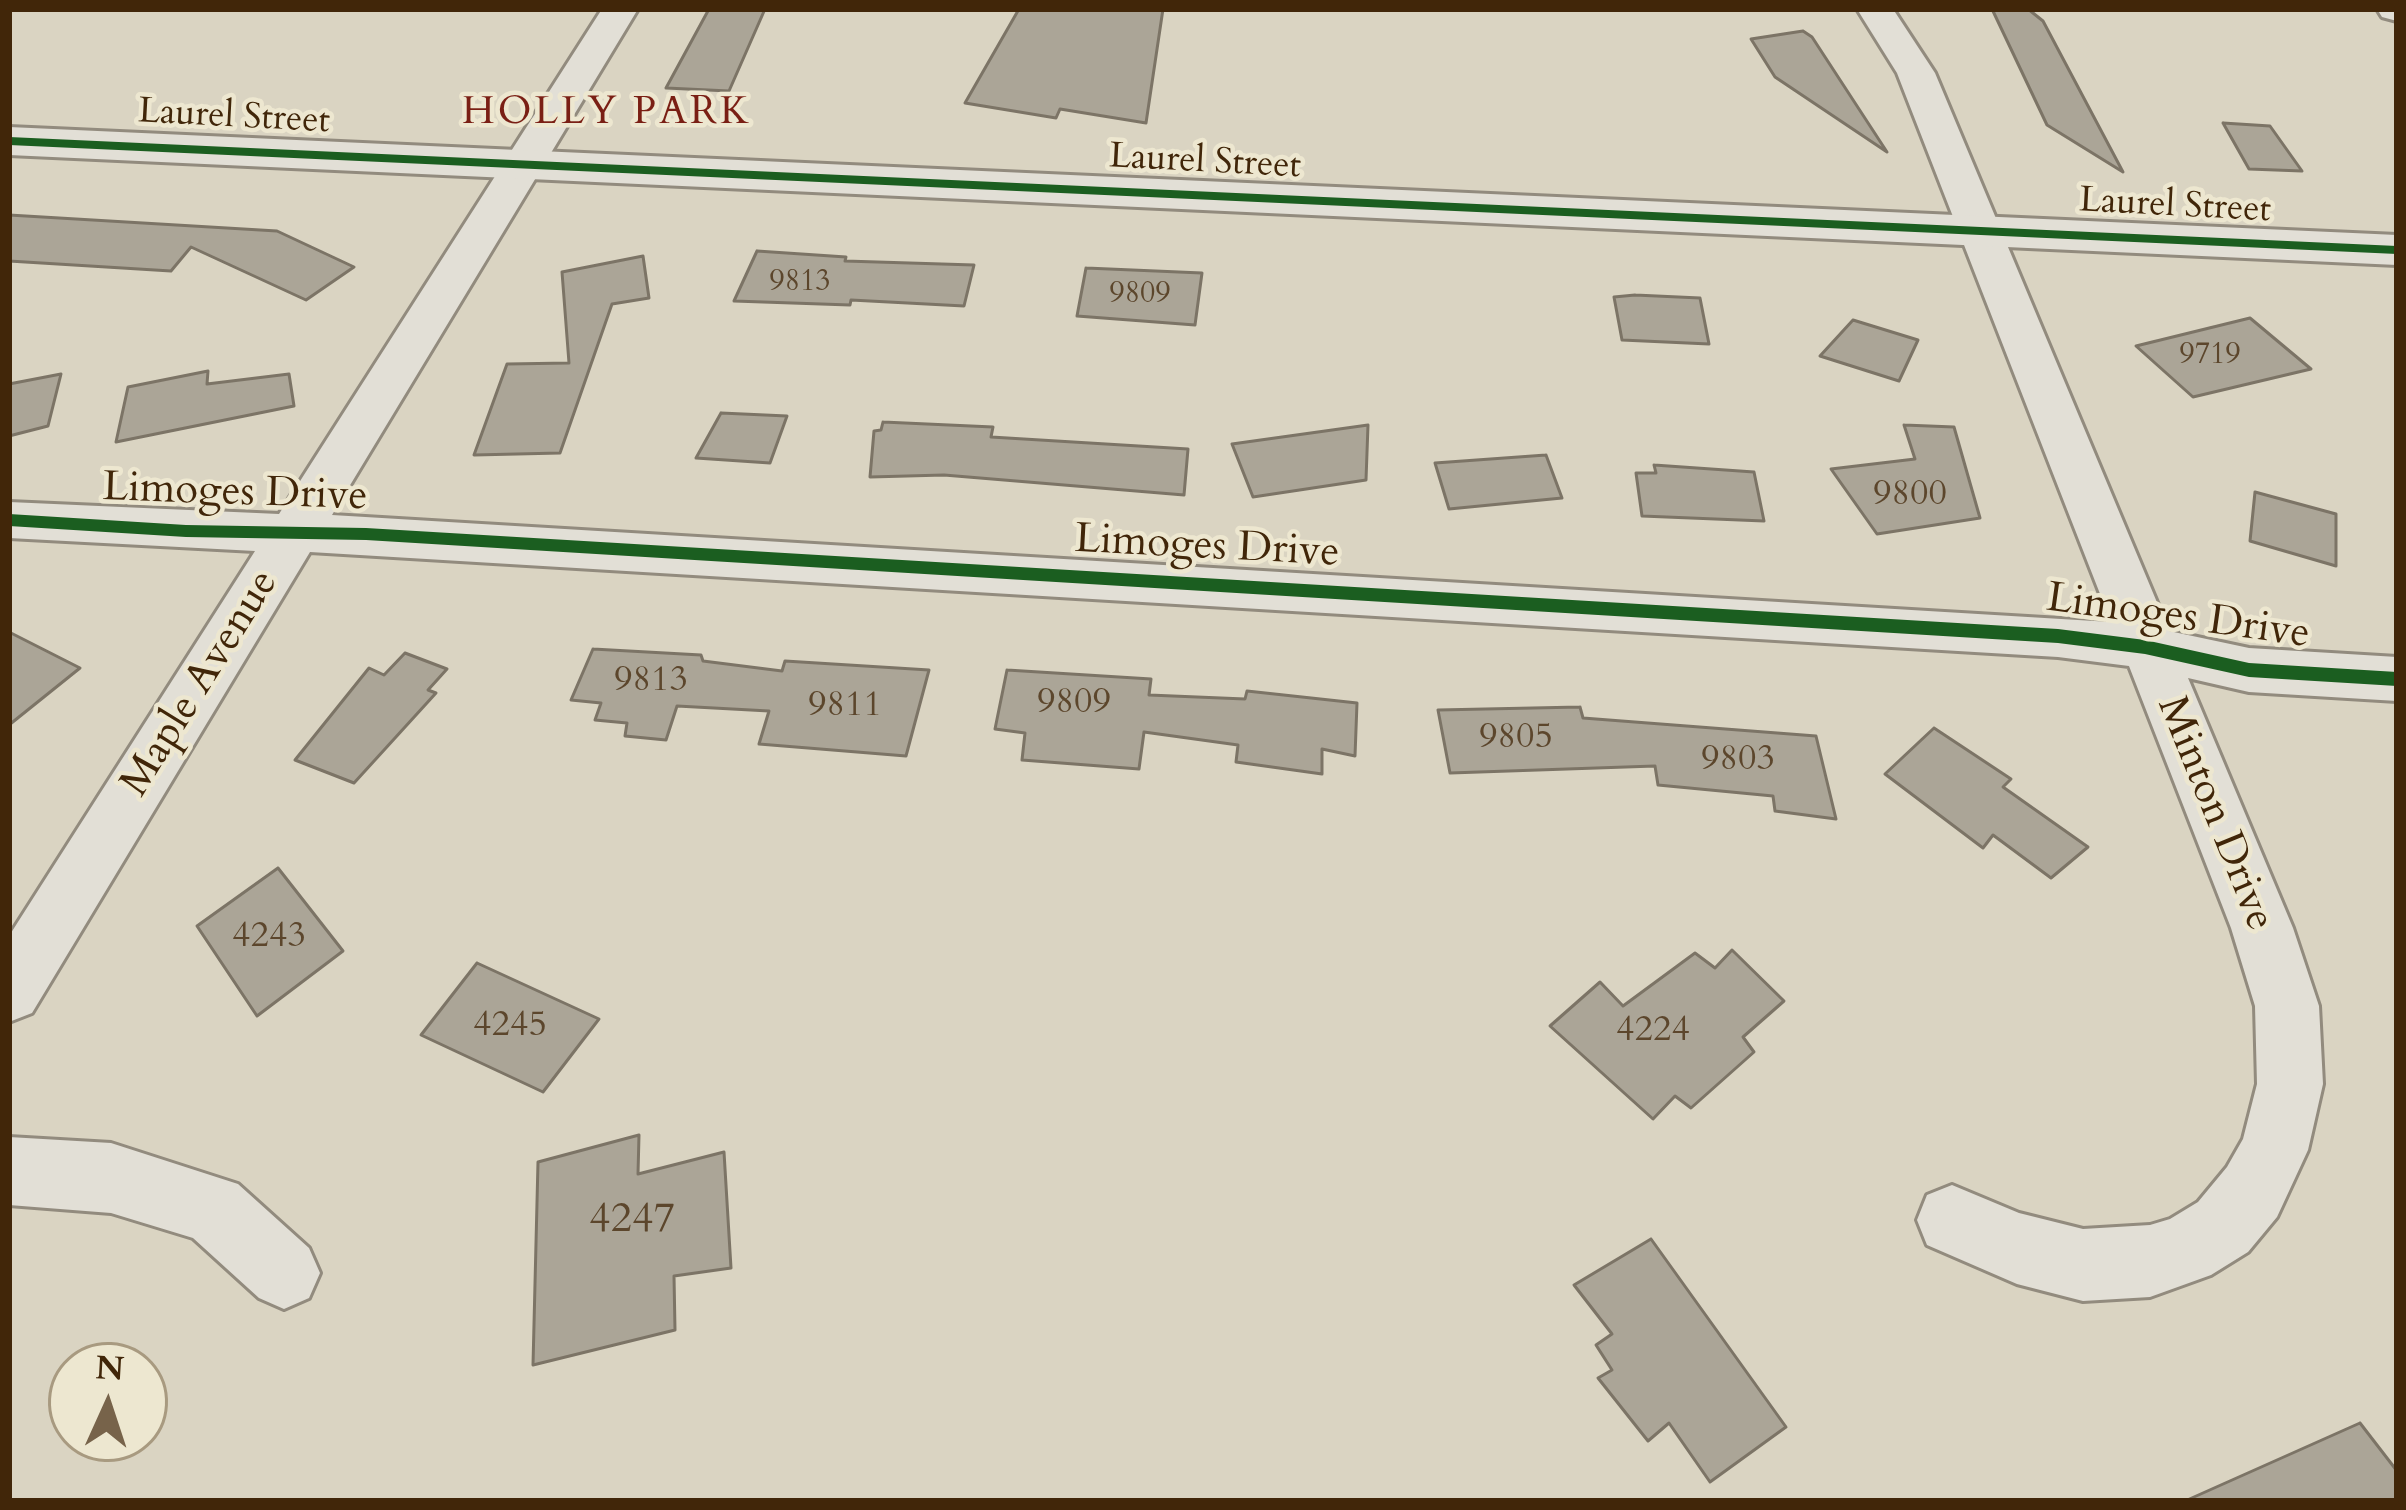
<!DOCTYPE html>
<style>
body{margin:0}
#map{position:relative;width:2406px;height:1510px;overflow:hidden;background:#dad4c2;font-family:Cardo,serif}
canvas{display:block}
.frame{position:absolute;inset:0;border:12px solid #412609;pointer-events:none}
.north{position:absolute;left:48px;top:1342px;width:120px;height:120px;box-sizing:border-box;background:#ede7d0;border:3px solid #a89a80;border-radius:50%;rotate:3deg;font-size:33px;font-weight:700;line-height:48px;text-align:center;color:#412609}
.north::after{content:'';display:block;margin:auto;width:42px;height:54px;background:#77634a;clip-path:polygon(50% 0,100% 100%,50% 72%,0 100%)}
</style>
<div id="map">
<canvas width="2406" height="1510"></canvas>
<div class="frame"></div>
<div class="north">N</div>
</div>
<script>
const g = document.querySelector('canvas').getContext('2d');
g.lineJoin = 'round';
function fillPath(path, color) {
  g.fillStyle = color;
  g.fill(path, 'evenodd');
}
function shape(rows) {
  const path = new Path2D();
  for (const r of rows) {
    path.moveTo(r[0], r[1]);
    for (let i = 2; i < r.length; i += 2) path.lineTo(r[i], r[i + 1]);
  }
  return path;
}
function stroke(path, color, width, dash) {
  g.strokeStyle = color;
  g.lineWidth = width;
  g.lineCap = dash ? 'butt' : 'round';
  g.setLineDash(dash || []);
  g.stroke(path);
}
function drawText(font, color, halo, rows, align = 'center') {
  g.font = font + ' Cardo,serif';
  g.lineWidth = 9;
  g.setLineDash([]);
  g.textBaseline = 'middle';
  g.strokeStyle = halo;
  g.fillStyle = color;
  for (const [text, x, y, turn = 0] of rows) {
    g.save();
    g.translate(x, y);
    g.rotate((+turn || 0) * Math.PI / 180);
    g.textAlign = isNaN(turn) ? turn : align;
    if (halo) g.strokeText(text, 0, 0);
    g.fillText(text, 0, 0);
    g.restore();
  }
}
const building = shape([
 [709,9,765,9,729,91,666,88,709,9],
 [1019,9,1163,9,1146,123,1060,109,1056,118,965,103,1019,9],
 [1992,9,2028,9,2043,21,2123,172,2047,125,1992,9],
 [1803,31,1812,37,1887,152,1775,77,1751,39,1803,31],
 [2223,123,2270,126,2302,171,2249,169,2223,123],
 [9,215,277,231,354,267,306,300,191,247,171,271,9,261,9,215],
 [757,251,846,257,845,261,974,265,964,306,851,300,850,305,734,301,757,251],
 [643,256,649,298,612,304,560,453,474,455,507,364,569,363,562,272,643,256],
 [1086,268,1202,273,1195,325,1077,316,1086,268],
 [1635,295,1700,298,1709,344,1622,340,1614,297,1635,295],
 [2250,318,2311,369,2193,397,2136,346,2250,318],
 [1853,320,1918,340,1899,381,1820,356,1853,320],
 [208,371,207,384,289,374,294,406,116,442,128,387,208,371],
 [61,374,48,426,9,436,9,384,61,374],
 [721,413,787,416,770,463,696,458,721,413],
 [883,422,993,427,991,437,1188,449,1184,495,944,475,870,477,874,431,881,430,883,422],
 [1368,425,1366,480,1253,497,1232,444,1368,425],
 [1904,425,1954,427,1980,518,1877,534,1831,469,1915,459,1904,425],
 [1546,455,1562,498,1449,509,1435,463,1546,455],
 [1654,465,1754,472,1764,521,1642,516,1636,473,1656,473,1654,465],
 [2255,492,2336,514,2336,566,2250,541,2255,492],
 [9,632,80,668,9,725,9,632],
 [593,649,701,655,703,661,782,671,785,661,929,670,906,756,759,744,769,711,677,706,666,740,625,736,627,723,595,720,601,703,571,700,593,649],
 [405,653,447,669,428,690,436,693,354,783,295,760,369,668,384,675,405,653],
 [1007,670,1151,679,1149,695,1245,699,1247,691,1357,703,1355,756,1322,749,1322,774,1236,762,1238,745,1144,732,1139,769,1022,760,1025,733,995,729,1007,670],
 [1580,707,1583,718,1816,736,1836,819,1775,811,1773,796,1658,785,1655,766,1450,773,1438,710,1580,707],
 [1934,728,2011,779,2003,787,2088,847,2051,878,1993,835,1983,848,1885,774,1934,728],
 [278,868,343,951,257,1016,197,926,278,868],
 [1732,950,1784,1001,1743,1037,1754,1052,1691,1108,1675,1096,1653,1119,1550,1026,1600,982,1623,1006,1695,953,1715,968,1732,950],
 [477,963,599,1019,543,1092,421,1035,477,963],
 [639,1135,638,1174,724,1152,731,1268,674,1276,675,1330,533,1365,538,1162,639,1135],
 [1651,1239,1786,1427,1710,1482,1669,1423,1648,1441,1598,1378,1612,1370,1596,1345,1612,1334,1574,1285,1651,1239],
 [2360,1423,2397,1471,2397,1501,2185,1501,2360,1423]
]);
const minor = shape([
 [602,9,638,9,332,515,2111,622,1897,73,1857,9,1893,9,1935,73,2169,631,2249,648,2397,657,2397,701,2249,692,2188,678,2293,928,2319,1006,2323,1084,2308,1150,2277,1217,2248,1252,2211,1275,2150,1297,2083,1301,2017,1284,1927,1245,1917,1220,1927,1195,1952,1185,2019,1213,2083,1229,2150,1225,2170,1219,2198,1202,2227,1167,2243,1139,2257,1084,2255,1006,2231,928,2129,666,2058,657,310,552,32,1013,9,1022,9,936,255,551,9,538,9,502,279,514,602,9],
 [2377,9,2397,9,2397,21,2382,17,2377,9],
 [9,1137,111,1143,238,1184,309,1248,320,1273,309,1298,284,1309,259,1298,193,1238,111,1213,9,1205,9,1137]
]);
const tertiary = shape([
 [9,127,2397,235,2397,265,9,155,9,127]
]);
const cycleway = shape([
 [9,137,2397,246,2397,254,9,145,9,137],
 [9,514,186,525,366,528,2058,629,2145,640,2249,663,2397,672,2397,686,2249,677,2145,654,2058,643,366,540,186,537,9,526,9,514]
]);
const farNumbernames = [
 ["9813",800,283],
 ["9809",1140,295],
 ["9719",2210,356]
];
const farStreetnames = [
 ["Laurel Street",234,118,3],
 ["Laurel Street",1205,163,3],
 ["Laurel Street",2175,207,3]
];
const numberNames = [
 ["9800",1910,496],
 ["9813",651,682],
 ["9809",1074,704],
 ["9811",845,707],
 ["9805",1516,739],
 ["9803",1738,761],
 ["4243",269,938],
 ["4245",510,1027],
 ["4224",1653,1032]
];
const farNeighbourhoodnames = [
 ["HOLLY PARK",607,114]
];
const streetNames = [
 ["Limoges Drive",235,494,2],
 ["Limoges Drive",1207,548,3],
 ["Limoges Drive",2178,618,8],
 ["Maple Avenue",201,684,-58],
 ["Minton Drive",2214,814,68]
];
const nearNumbernames = [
 ["4247",632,1221]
];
fillPath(building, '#aba597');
stroke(building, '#7c7466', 3);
stroke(minor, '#928b7e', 6);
stroke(tertiary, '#928b7e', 6);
fillPath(minor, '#e2dfd6');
fillPath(tertiary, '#e2dfd6');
fillPath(cycleway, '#1b5e20');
drawText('30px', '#5c462c', null, farNumbernames);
drawText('36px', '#412609', '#ede7d0', farStreetnames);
drawText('36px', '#5c462c', null, numberNames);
g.letterSpacing = '3px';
drawText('39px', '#7a1f14', '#ede7d0', farNeighbourhoodnames);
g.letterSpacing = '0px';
drawText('42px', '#412609', '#ede7d0', streetNames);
drawText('42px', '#5c462c', null, nearNumbernames);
</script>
